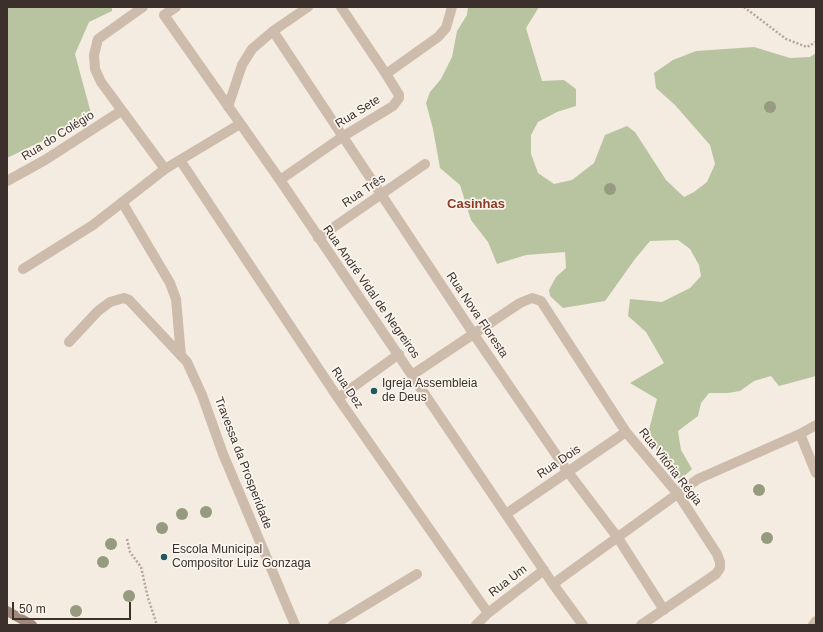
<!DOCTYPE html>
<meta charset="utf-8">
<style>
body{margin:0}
#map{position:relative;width:823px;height:632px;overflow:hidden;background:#f4ebe1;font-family:Arial,sans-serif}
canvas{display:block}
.frame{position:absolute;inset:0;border:8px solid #3b302b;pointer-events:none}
.scale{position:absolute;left:12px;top:602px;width:119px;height:18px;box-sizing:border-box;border:2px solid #3b302b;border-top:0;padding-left:5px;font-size:12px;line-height:14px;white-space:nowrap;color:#3b302b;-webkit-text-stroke:3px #fbf5ee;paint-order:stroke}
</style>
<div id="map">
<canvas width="823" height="632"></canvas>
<div class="frame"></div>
<div class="scale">50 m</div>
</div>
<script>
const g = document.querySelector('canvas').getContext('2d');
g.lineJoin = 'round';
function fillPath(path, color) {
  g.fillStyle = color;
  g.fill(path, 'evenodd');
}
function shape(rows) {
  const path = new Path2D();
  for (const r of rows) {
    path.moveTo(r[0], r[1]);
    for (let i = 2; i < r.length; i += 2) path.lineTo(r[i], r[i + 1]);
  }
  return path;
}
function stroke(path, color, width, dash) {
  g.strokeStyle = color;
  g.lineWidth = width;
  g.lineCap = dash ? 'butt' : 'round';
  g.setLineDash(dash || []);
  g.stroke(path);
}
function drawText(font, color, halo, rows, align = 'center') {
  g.font = font + ' Arial,sans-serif';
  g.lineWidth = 3.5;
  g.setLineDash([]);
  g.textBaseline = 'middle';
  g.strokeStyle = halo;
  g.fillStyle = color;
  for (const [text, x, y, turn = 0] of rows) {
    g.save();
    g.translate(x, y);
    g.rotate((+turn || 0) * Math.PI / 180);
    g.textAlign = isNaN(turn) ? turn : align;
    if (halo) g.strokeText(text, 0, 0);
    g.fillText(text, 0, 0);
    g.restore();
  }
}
const green = shape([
 [7,7,112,7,112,11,89,22,75,54,92,117,7,158],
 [468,7,539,7,526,28,542,81,564,80,576,89,576,106,557,112,538,122,531,135,531,154,538,173,554,184,572,180,594,163,605,135,627,126,635,132,666,180,684,197,694,192,707,182,715,164,710,145,675,105,656,88,654,73,673,60,696,51,754,47,790,58,810,57,816,53,816,376,779,386,771,376,754,381,740,391,728,393,709,393,701,403,698,416,678,431,681,450,692,469,680,480,657,451,649,430,657,399,630,383,664,363,646,332,628,316,630,299,662,302,690,288,701,276,699,265,690,249,678,240,650,241,635,259,605,301,563,308,550,296,549,290,556,277,566,268,565,252,526,255,497,264,488,242,471,220,460,185,440,168,433,129,426,103,430,92,441,79,452,57,457,31,467,15]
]);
const path = shape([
 [744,7,786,39,807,47,816,42],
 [127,539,130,552,141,567,148,598,157,625]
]);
const street = shape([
 [143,7,98,39,94,55,95,69,101,82,165,169],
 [176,7,164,15,280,180,553,584,583,625],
 [273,31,473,333,568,472,618,538,664,610],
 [386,74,438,37,446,28,452,7],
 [228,107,242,65,252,49,273,31,308,7],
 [180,160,338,398,488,613],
 [280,180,342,137,393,106,399,98,399,95,386,74,341,7],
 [7,181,45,160,121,111],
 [122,202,170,283,176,299,181,356],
 [318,238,425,164],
 [23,269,93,225,165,169,240,124],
 [69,342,98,311,110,302,124,298,129,300,187,362,202,395,223,454,295,625],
 [412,375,520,303,532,298,541,301,626,432,678,494,717,554,720,562,720,568,716,574,641,625],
 [338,398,399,354],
 [800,434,816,473],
 [506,514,626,432],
 [553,584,698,479,800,434,816,425],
 [333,625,417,574],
 [476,625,488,613,544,570],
 [813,625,816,621]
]);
const secondary = shape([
 [7,611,32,625]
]);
const trees = [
 [770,107],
 [610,189],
 [759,490],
 [206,512],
 [182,514],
 [162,528],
 [767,538],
 [111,544],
 [103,562],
 [129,596],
 [76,611]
];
const markers = [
 [374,391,4,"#1f5a5e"],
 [164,557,4,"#1f5a5e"]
];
const streetNames = [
 ["Rua Sete",358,112,-32],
 ["Rua do Colégio",58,136,-32],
 ["Rua Três",364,191,-34],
 ["Rua André Vidal de Negreiros",371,292,55],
 ["Rua Nova Floresta",477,315,56],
 ["Rua Dez",347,388,56],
 ["Rua Dois",559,462,-34],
 ["Travessa da Prosperidade",243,463,69],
 ["Rua Vitória Régia",670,467,52],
 ["Rua Um",508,581,-37]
];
const poiNames = [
 ["Igreja Assembleia",382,384],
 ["de Deus",382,398],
 ["Escola Municipal",172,550],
 ["Compositor Luiz Gonzaga",172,564]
];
const neighbourhoodNames = [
 ["Casinhas",476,204]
];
fillPath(green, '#b8c4a0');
stroke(path, '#b9a596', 2.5, [2, 2]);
stroke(street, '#cdbbac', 10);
stroke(secondary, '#a18a7d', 10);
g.fillStyle = '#969b7f';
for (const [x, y] of trees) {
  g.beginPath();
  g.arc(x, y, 6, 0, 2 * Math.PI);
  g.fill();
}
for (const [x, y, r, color] of markers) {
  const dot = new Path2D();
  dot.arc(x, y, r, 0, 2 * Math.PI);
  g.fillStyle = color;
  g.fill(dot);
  stroke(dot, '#fbf5ee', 1.5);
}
drawText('12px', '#3b302b', '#fbf5ee', streetNames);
drawText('12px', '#3b302b', '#fbf5ee', poiNames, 'left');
drawText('bold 13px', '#8c3b22', '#fbf5ee', neighbourhoodNames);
</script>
